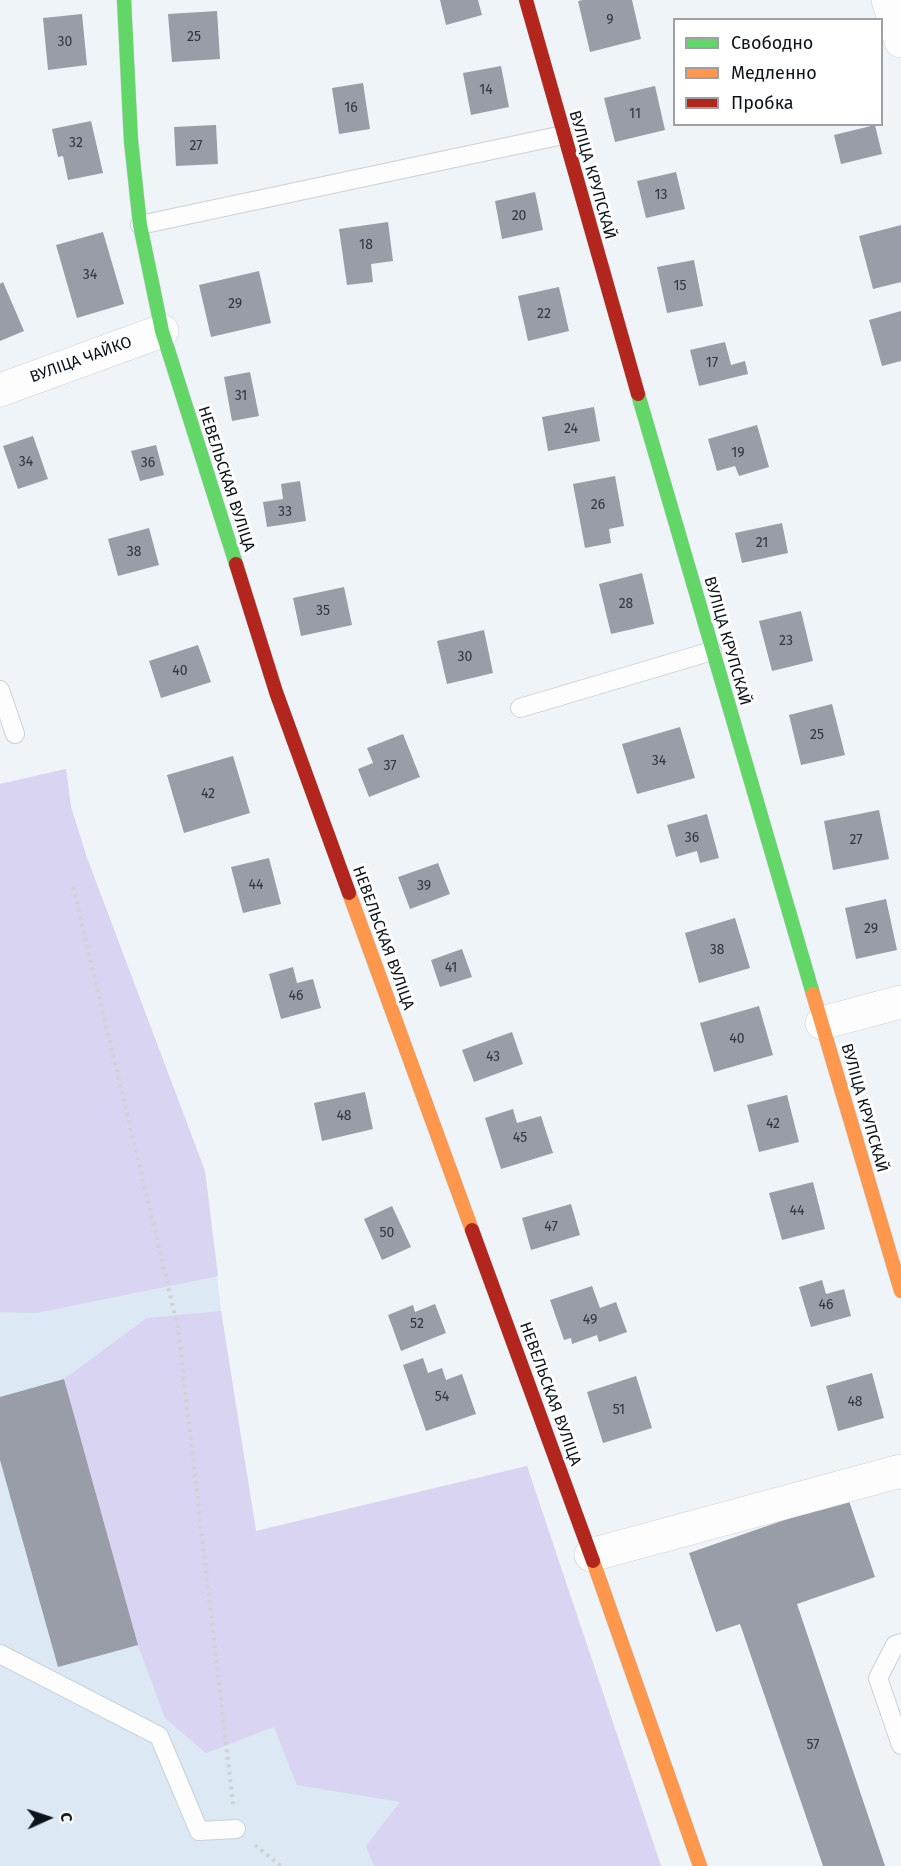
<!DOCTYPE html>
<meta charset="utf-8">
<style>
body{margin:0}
#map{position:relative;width:901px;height:1866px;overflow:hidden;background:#eff4f9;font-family:"Fira Sans",sans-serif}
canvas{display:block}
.legend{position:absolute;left:673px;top:18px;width:210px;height:108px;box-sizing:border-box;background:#fff;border:2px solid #9ea1a4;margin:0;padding:8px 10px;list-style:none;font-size:18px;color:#0c141b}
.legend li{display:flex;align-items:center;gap:12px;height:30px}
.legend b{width:30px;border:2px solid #9ea1a4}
.north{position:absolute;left:18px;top:1788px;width:60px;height:60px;-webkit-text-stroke:4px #fff;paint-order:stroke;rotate:87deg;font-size:16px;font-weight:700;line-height:24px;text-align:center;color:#0c141b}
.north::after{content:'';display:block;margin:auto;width:21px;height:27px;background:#0c141b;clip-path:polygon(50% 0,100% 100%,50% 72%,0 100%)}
</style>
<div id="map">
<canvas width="901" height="1866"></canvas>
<ul class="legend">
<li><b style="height:8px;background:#63d668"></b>Свободно</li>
<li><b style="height:8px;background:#ff974d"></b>Медленно</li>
<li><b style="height:8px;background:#b3261e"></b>Пробка</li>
</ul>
<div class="north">С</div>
</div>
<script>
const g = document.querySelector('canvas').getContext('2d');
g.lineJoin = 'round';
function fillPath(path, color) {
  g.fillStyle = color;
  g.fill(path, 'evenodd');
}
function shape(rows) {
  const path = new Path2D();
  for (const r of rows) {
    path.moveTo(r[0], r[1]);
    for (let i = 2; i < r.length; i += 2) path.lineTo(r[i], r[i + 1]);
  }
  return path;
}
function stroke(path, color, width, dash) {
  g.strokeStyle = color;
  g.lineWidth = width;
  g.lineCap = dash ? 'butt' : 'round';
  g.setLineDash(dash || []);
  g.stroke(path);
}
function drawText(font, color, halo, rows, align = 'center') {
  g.font = font + ' "Fira Sans",sans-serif';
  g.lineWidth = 6;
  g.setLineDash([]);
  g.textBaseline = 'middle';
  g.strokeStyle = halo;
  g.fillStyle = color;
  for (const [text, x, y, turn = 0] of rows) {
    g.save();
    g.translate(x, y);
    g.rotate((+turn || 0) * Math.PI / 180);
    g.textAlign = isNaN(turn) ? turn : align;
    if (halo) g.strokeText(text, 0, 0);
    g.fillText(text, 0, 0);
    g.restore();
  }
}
const built = shape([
 [66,769,71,807,87,858,205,1171,221,1311,256,1531,527,1466,661,1866,0,1866,0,784]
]);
const green = shape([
 [66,769,71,807,87,858,205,1171,218,1276,37,1313,0,1312,0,784],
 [221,1311,256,1531,527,1466,661,1866,374,1866,366,1846,400,1802,297,1785,274,1727,206,1753,165,1718,138,1645,64,1379,147,1318]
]);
const building = shape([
 [440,0,478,0,482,15,446,25],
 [583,0,632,0,641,39,590,52,578,1],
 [217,11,220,59,172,62,168,14],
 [82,14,87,65,48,70,43,18],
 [501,66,509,107,471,115,463,73],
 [363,83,370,129,339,134,332,88],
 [655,86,665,130,615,142,604,98],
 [91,121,103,173,68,180,63,156,58,157,52,129],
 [216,125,218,164,176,166,174,127],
 [875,125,882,154,841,164,834,135],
 [676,172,685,209,646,218,637,181],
 [535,192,543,230,502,239,495,201],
 [388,222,393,261,371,264,373,282,347,285,339,229],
 [901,225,901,282,873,289,859,236],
 [103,232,124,304,77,318,56,245],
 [694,260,703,306,667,313,657,267],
 [259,271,271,323,211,337,199,285],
 [3,282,24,331,0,341,0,284],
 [559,287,569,331,528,341,518,296],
 [901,311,901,361,882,366,869,320],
 [725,342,731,365,745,361,748,374,699,386,690,350],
 [250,372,259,416,232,421,224,377],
 [594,407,600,441,548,451,542,417],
 [757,425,769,467,739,476,735,466,717,471,708,439],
 [33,436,48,479,18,489,3,446],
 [156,445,164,475,140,481,131,451],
 [615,476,624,526,609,529,611,543,585,548,573,484],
 [300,481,306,521,267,527,263,502,283,499,281,484],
 [782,523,788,553,742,563,735,533],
 [149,528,159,565,118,576,108,539],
 [642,573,654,624,611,634,599,584],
 [344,587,352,625,301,636,293,598],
 [801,611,813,661,772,671,759,621],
 [484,630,493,673,447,684,437,641],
 [198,645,211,682,161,698,149,661],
 [832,704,845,755,801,765,789,715],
 [680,727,695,778,637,794,622,744],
 [403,734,420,777,369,797,358,769,373,763,367,748],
 [233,756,250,813,184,833,167,775],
 [879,810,889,859,833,870,824,821],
 [707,814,719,858,700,863,697,851,676,857,667,825],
 [269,858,281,904,243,913,231,867],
 [438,863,450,894,410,909,398,877],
 [886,899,897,950,856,959,845,908],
 [735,918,750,968,699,983,685,933],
 [462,949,472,977,440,987,431,960],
 [293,967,297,983,313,979,321,1008,281,1019,269,974],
 [759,1006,773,1055,714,1072,700,1023],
 [512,1032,523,1064,474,1082,462,1050],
 [365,1092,373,1129,322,1141,314,1103],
 [787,1095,799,1142,759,1152,747,1105],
 [513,1109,517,1123,541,1116,553,1153,501,1169,485,1118],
 [813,1182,825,1229,782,1240,769,1193],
 [571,1204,580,1235,531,1250,522,1218],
 [392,1206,411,1247,382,1260,364,1219],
 [822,1280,826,1294,844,1289,851,1316,811,1327,799,1287],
 [592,1286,600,1308,616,1302,627,1332,599,1342,597,1335,572,1344,571,1338,564,1340,550,1300],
 [435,1304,446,1333,401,1351,388,1315,413,1305,415,1312],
 [423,1358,428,1373,442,1368,446,1380,462,1374,476,1414,426,1431,403,1365],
 [872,1373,884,1418,838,1431,826,1386],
 [636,1376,652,1428,603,1443,587,1392],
 [64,1379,138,1645,58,1667,0,1460,0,1397],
 [848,1498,875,1577,797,1604,885,1866,823,1866,740,1624,716,1632,689,1553]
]);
const path = shape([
 [73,887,178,1328,233,1804],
 [255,1845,281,1866]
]);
const lane = shape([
 [140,225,563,135],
 [0,690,15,734],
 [520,708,712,651],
 [901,1643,895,1645,878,1678,901,1745],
 [0,1654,159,1736,199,1831,236,1829]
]);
const street = shape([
 [888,0,901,41],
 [0,390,162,331],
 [822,1023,901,1002],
 [591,1555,901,1471]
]);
const fast = shape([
 [124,0,131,141,140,225,162,331,236,564],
 [638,394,813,994]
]);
const slow = shape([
 [349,893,472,1230],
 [813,994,901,1291],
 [593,1561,700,1866]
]);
const jam = shape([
 [526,0,638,394],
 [236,564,276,692,349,893],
 [472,1230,593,1561]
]);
const numberNames = [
 ["9",610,20],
 ["25",194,37],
 ["30",65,42],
 ["14",486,90],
 ["16",351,108],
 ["11",635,114],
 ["32",76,143],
 ["27",196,146],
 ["13",661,195],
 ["20",519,216],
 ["18",366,245],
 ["34",90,275],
 ["15",680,286],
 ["29",235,304],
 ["22",544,314],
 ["17",712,363],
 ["31",241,396],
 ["24",571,429],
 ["19",738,453],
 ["34",26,462],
 ["36",148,463],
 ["26",598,505],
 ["33",285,512],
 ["21",762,543],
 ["38",134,552],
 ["28",626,604],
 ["35",323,611],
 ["23",786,641],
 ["30",465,657],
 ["40",180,671],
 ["25",817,735],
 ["34",659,761],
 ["37",390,766],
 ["42",208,794],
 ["36",692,838],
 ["27",856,840],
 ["44",256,885],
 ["39",424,886],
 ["29",871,929],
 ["38",717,950],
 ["41",451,968],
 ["46",296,996],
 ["40",737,1039],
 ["43",493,1057],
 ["48",344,1116],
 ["42",773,1124],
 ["45",520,1138],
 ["44",797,1211],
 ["47",551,1227],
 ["50",387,1233],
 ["46",826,1305],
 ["49",590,1320],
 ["52",417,1324],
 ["54",442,1397],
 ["48",855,1402],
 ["51",619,1410],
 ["57",813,1745]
];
const streetNames = [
 ["ВУЛІЦА КРУПСКАЙ",592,175,74],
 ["ВУЛІЦА ЧАЙКО",81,360,-20],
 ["НЕВЕЛЬСКАЯ ВУЛІЦА",226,479,72],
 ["ВУЛІЦА КРУПСКАЙ",727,641,74],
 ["НЕВЕЛЬСКАЯ ВУЛІЦА",383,938,70],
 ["ВУЛІЦА КРУПСКАЙ",864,1108,74],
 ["НЕВЕЛЬСКАЯ ВУЛІЦА",550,1394,70]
];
fillPath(built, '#dce8f3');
fillPath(green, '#d8d4f1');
fillPath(building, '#989da8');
stroke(lane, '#cad1d7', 20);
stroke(street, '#cad1d7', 34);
stroke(fast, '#cad1d7', 15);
stroke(slow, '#cad1d7', 15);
stroke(jam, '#cad1d7', 15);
stroke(path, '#d0d2d4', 4, [3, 4.5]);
stroke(lane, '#fdfdfe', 18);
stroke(street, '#fdfdfe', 33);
stroke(fast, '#63d668', 14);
stroke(slow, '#ff974d', 14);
stroke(jam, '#b3261e', 14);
drawText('14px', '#2f363e', null, numberNames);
drawText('16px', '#0c141b', '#fff', streetNames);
</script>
